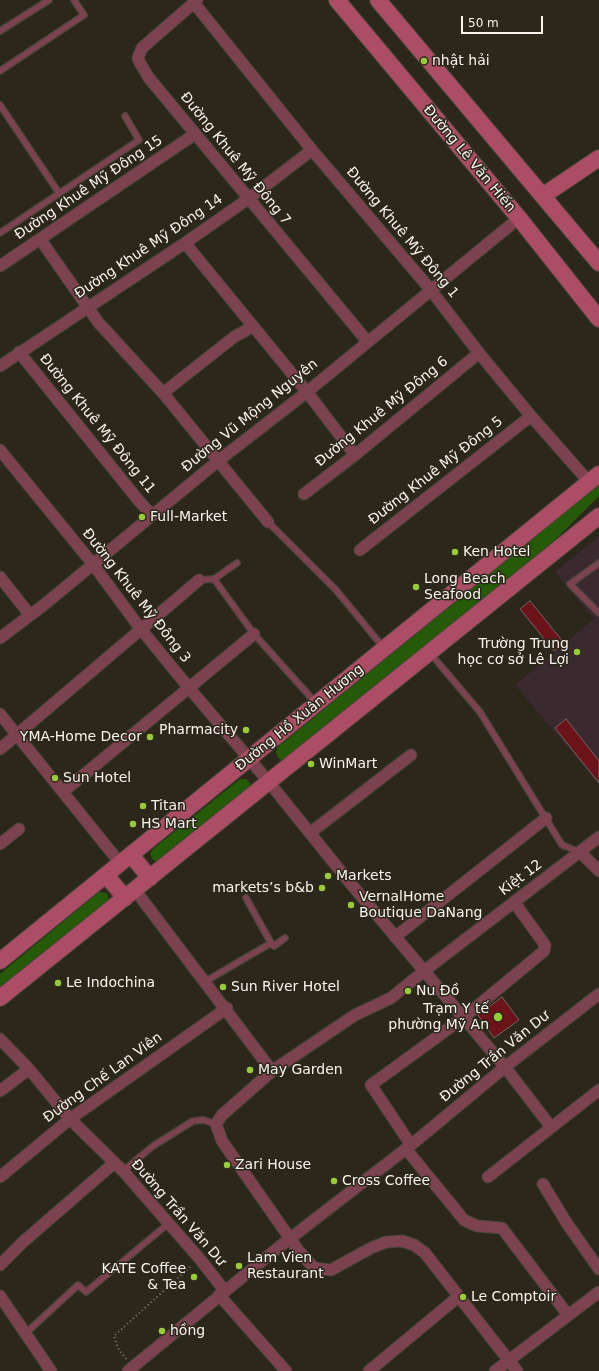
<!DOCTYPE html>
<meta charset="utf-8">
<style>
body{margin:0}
#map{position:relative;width:599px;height:1371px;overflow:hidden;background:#2c271b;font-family:"DejaVu Sans",sans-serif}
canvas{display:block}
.scale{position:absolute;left:461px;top:16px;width:82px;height:18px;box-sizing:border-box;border:2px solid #f7f4ed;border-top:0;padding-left:5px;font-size:12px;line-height:14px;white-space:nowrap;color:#f7f4ed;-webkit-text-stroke:3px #2c271b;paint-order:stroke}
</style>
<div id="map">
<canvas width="599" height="1371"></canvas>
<div class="scale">50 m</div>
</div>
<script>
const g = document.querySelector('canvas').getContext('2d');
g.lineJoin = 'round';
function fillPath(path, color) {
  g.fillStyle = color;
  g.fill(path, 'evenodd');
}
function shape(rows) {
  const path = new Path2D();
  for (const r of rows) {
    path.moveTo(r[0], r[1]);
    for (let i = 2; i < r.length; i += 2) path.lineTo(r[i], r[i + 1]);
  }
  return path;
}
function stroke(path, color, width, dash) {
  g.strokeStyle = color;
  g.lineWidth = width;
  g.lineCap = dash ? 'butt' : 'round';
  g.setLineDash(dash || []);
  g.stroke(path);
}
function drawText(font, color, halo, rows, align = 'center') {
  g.font = font + ' "DejaVu Sans",sans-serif';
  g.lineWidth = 3;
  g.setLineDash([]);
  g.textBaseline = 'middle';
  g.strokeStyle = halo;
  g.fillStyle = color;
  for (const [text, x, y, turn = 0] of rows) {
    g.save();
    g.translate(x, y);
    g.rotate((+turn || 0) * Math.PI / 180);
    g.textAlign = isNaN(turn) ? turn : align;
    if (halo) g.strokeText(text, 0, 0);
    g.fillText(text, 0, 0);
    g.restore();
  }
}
const education = shape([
 [599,536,599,784,515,685,594,619,555,572]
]);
const green = shape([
 [599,484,599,496,555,540,289,758,283,761,278,758,276,752,278,747],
 [240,779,247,779,250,783,250,787,157,862,152,859,150,853,153,849],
 [99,892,107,893,109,901,0,991,0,974]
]);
const building = shape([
 [530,601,564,643,554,651,520,609,530,601],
 [566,719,599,761,599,783,555,728,566,719],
 [502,997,519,1020,494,1038,478,1015,502,997]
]);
const path = shape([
 [126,1359,118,1348,114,1336,191,1266]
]);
const lane = shape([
 [0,31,49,0],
 [0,71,84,15,74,0],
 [0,105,59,193],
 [0,233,139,140,125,116],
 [268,522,336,590,383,647],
 [599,563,570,584,599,613],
 [214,579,237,563],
 [199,580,214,579,254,634,315,702],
 [430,653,480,712,562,845,580,852],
 [271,943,274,946,285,938],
 [206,981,271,943,246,898],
 [123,1171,153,1146,193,1121,203,1120,216,1124],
 [26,1333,78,1285,86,1292,169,1223]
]);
const street = shape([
 [197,0,142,48,138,58,140,63,149,78,367,341],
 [194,3,312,150,430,289,479,353,531,416,589,482],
 [40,239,98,322,163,393,268,522],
 [185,243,307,392,355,455],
 [0,266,195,134],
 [19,352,139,501,152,515],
 [0,366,185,243,248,199,312,150],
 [163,393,234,337,252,327],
 [0,450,92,563,140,628,189,688,268,781,351,884,505,1067,551,1127],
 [304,494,355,455,479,353],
 [360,550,531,416],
 [0,577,30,615],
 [0,638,45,604,218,461,307,392,519,218],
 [0,714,120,863],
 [0,749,199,580],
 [63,792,254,634],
 [310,833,411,755],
 [0,844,19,829],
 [580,852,599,871],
 [135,890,272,1071],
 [395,937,546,818],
 [0,1039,29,1069],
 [0,1091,29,1069,70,1119,123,1171,199,1258,225,1291],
 [411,1145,371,1085,463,1018,544,951,545,945,514,902],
 [406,1149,464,1220,477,1226,502,1228,568,1315],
 [0,1177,70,1119,227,1008],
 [488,1177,599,1090],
 [543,1184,566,1222,599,1269],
 [0,1265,23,1242,114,1163],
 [219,1295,286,1371],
 [0,1296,51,1371],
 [128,1371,279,1247,411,1145,505,1067,599,994],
 [369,1371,458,1297],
 [495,1371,599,1292],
 [517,1371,425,1253,414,1245,402,1241,386,1242,371,1248,331,1270,314,1268,298,1250,222,1141,216,1124,222,1115,272,1071,355,1015,391,998,424,971,599,837]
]);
const secondary = shape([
 [337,0,519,218,599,319],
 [378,0,599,263],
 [544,195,599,158],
 [131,855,150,878],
 [106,875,125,898],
 [0,961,599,474],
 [0,998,599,516]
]);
const markers = [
 [424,61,4,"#98cb37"],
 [142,517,4,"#98cb37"],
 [455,552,4,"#98cb37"],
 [416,587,4,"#98cb37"],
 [577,652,4,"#98cb37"],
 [246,730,4,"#98cb37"],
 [150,737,4,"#98cb37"],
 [311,764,4,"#98cb37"],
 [55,778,4,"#98cb37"],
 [143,806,4,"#98cb37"],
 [133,824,4,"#98cb37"],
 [328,876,4,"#98cb37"],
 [322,888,4,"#98cb37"],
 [351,905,4,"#98cb37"],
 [58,983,4,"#98cb37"],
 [223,987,4,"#98cb37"],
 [408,991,4,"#98cb37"],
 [498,1017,5,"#98cb37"],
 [250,1070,4,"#98cb37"],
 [227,1165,4,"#98cb37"],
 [334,1181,4,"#98cb37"],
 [239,1266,4,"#98cb37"],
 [194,1277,4,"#98cb37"],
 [463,1297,4,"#98cb37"],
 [162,1331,4,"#98cb37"]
];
const poiNames = [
 ["nhật hải",432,61],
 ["Full-Market",150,517],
 ["Ken Hotel",463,552],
 ["Long Beach",424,579],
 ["Seafood",424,595],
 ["Trường Trung",569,644,"right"],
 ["học cơ sở Lê Lợi",569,660,"right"],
 ["Pharmacity",238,730,"right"],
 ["YMA-Home Decor",142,737,"right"],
 ["WinMart",319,764],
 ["Sun Hotel",63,778],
 ["Titan",151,806],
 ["HS Mart",141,824],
 ["Markets",336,876],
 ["markets’s b&b",314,888,"right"],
 ["VernalHome",359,897],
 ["Boutique DaNang",359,913],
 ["Le Indochina",66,983],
 ["Sun River Hotel",231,987],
 ["Nu Đồ",416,991],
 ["Trạm Y tế",489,1009,"right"],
 ["phường Mỹ An",489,1025,"right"],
 ["May Garden",258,1070],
 ["Zari House",235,1165],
 ["Cross Coffee",342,1181],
 ["Lam Vien",247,1258],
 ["Restaurant",247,1274],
 ["KATE Coffee",186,1269,"right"],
 ["& Tea",186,1285,"right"],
 ["Le Comptoir",471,1297],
 ["hồng",170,1331]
];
const streetNames = [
 ["Đường Khuê Mỹ Đông 7",235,159,51],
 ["Đường Lê Văn Hiến",469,159,50],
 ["Đường Khuê Mỹ Đông 15",89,188,-34],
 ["Đường Khuê Mỹ Đông 1",402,233,50],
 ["Đường Khuê Mỹ Đông 14",149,247,-34],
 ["Đường Khuê Mỹ Đông 6",382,412,-39],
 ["Đường Vũ Mộng Nguyên",250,416,-39],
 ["Đường Khuê Mỹ Đông 11",97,424,51],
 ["Đường Khuê Mỹ Đông 5",436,471,-38],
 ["Đường Khuê Mỹ Đông 3",136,596,52],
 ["Đường Hồ Xuân Hương",300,718,-39],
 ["Kiệt 12",521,878,-37],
 ["Đường Trần Văn Dư",495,1057,-39],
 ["Đường Chế Lan Viên",103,1078,-36],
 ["Đường Trần Văn Dư",178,1213,49]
];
fillPath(education, '#3b2930');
fillPath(green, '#255a08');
fillPath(building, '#6c1219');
stroke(building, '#766665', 1);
stroke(lane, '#484438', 8);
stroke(street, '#484438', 13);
stroke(secondary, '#484438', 18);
stroke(path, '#858077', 2, [1, 3]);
stroke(lane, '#7d424f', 5.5);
stroke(street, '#7d424f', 11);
stroke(secondary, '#ab4d65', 16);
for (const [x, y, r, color] of markers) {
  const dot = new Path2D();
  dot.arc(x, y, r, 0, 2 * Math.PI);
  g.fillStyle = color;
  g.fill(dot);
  stroke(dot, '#2c271b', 1.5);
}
drawText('14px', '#f7f4ed', '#2c271b', poiNames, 'left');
drawText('14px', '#f7f4ed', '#2c271b', streetNames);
</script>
